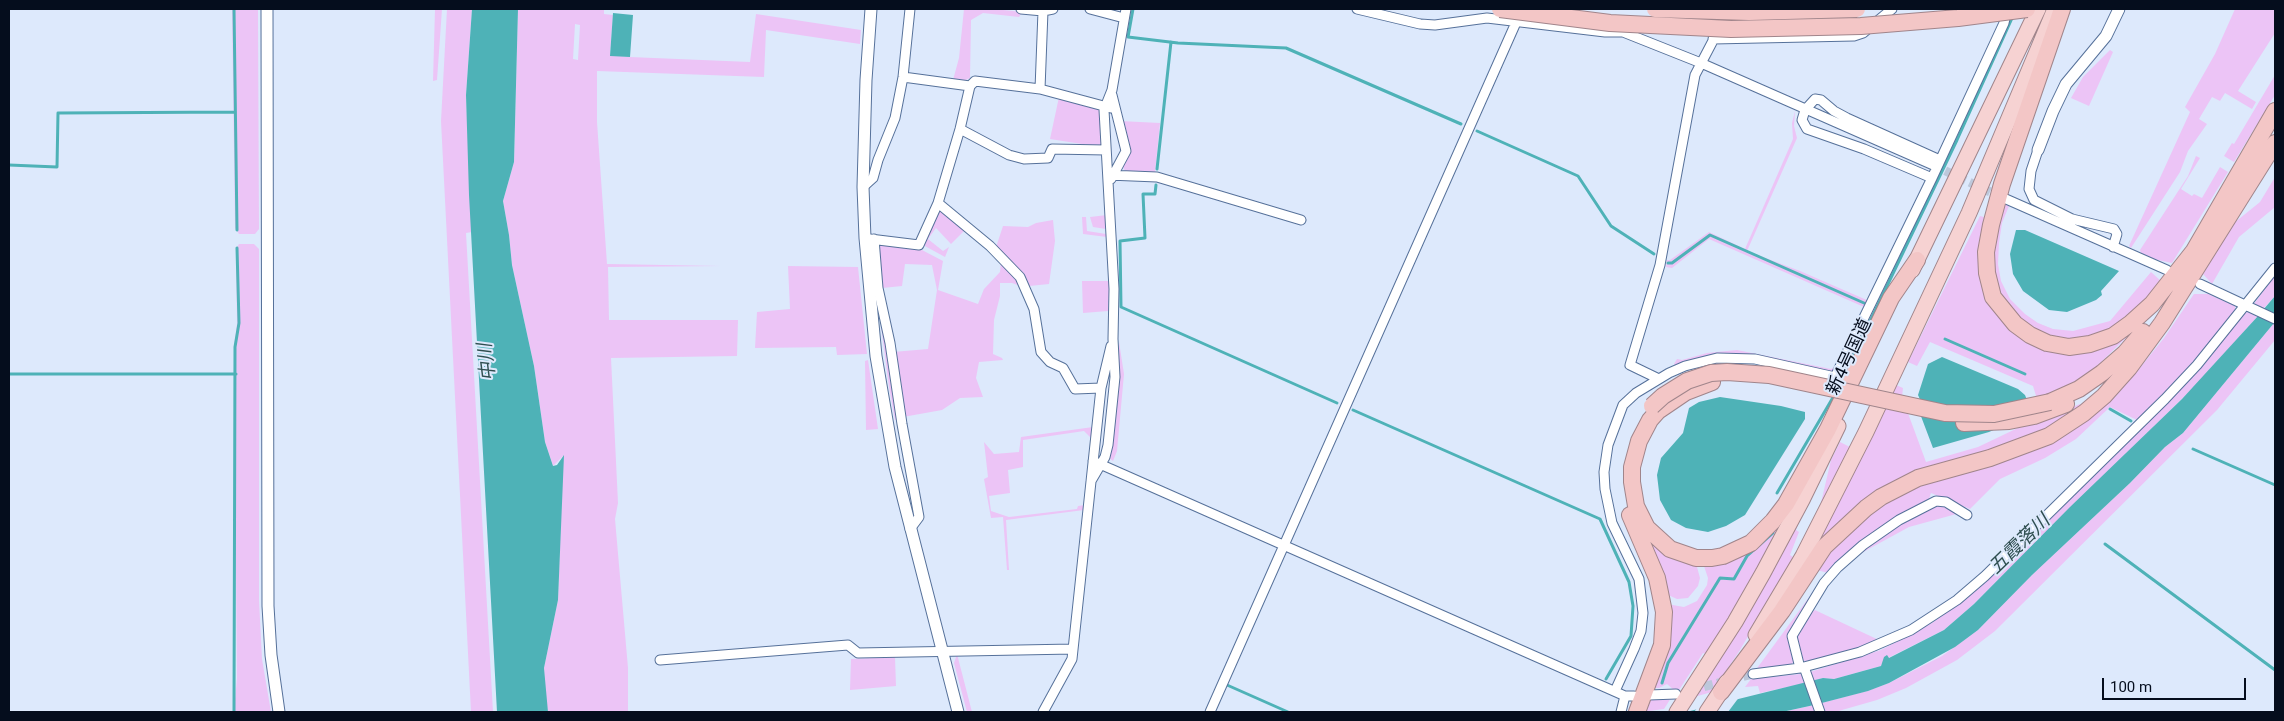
<!DOCTYPE html>
<meta charset="utf-8">
<style>
body{margin:0}
#map{position:relative;width:2284px;height:721px;overflow:hidden;background:#dde9fc;font-family:Roboto,sans-serif}
canvas{display:block}
.frame{position:absolute;inset:0;border:10px solid #050d1d;pointer-events:none}
.scale{position:absolute;left:2102px;top:678px;width:144px;height:22px;box-sizing:border-box;border:2px solid #050d1d;border-top:0;padding-left:6px;font-size:15px;line-height:18px;white-space:nowrap;color:#050d1d;-webkit-text-stroke:4px #dde9fc;paint-order:stroke}
</style>
<div id="map">
<canvas width="2284" height="721"></canvas>
<div class="frame"></div>
<div class="scale">100 m</div>
</div>
<script>
const g = document.querySelector('canvas').getContext('2d');
g.lineJoin = 'round';
function fillPath(path, color) {
  g.fillStyle = color;
  g.fill(path, 'evenodd');
}
function shape(rows) {
  const path = new Path2D();
  for (const r of rows) {
    path.moveTo(r[0], r[1]);
    for (let i = 2; i < r.length; i += 2) path.lineTo(r[i], r[i + 1]);
  }
  return path;
}
function stroke(path, color, width, dash) {
  g.strokeStyle = color;
  g.lineWidth = width;
  g.lineCap = dash ? 'butt' : 'round';
  g.setLineDash(dash || []);
  g.stroke(path);
}
function drawText(font, color, halo, rows, align = 'center') {
  g.font = font + ' Roboto,"Noto Sans JP",sans-serif';
  g.lineWidth = 4;
  g.setLineDash([]);
  g.textBaseline = 'middle';
  g.strokeStyle = halo;
  g.fillStyle = color;
  for (const [text, x, y, turn = 0] of rows) {
    g.save();
    g.translate(x, y);
    g.rotate((+turn || 0) * Math.PI / 180);
    g.textAlign = isNaN(turn) ? turn : align;
    if (halo) g.strokeText(text, 0, 0);
    g.fillText(text, 0, 0);
    g.restore();
  }
}
const green = shape([
 [232,9,258,9,259,229,255,234,239,234,235,228],
 [435,9,442,9,437,80,433,81],
 [447,9,472,9,466,95,472,232,466,233,493,712,471,712,441,121],
 [518,9,604,9,604,14,613,15,610,55,630,57,750,62,756,14,861,30,860,44,766,30,764,77,597,71,597,122,607,264,721,266,608,267,609,320,738,320,737,356,611,358,618,503,615,519,628,668,628,712,548,712,545,695,544,668,558,600,563,456,553,466,545,442,534,366,512,265,509,235,503,201,514,162],
 [575,24,580,25,578,60,573,59],
 [964,9,994,9,1022,12,1019,17,983,13,971,20,970,78,963,81,953,80,959,58],
 [2235,9,2275,9,2275,33,2238,91,2256,102,2252,109,2225,93,2220,101,2212,97,2199,119,2207,124,2188,151,2180,172,2131,248,2129,246,2190,112,2185,107,2215,54],
 [2110,50,2113,52,2089,106,2071,98,2083,77],
 [2275,75,2275,95,2234,162,2224,156,2232,143,2234,144],
 [1059,97,1099,109,1102,113,1104,143,1101,147,1050,139],
 [1795,111,1794,126,1797,138,1747,251,1800,271,1869,301,1837,370,1834,372,1739,355,1716,356,1676,367,1674,364,1677,359,1682,360,1707,353,1737,350,1831,369,1838,365,1864,307,1709,239,1672,268,1666,267,1667,260,1670,260,1709,232,1745,249,1793,139,1792,123],
 [1120,121,1160,123,1155,173,1126,173,1123,167,1130,149],
 [2196,156,2200,158,2181,189,2192,196,2194,194,2202,198,2220,167,2228,172,2172,263,2149,258,2141,253,2140,250,2188,176],
 [2275,177,2275,207,2239,237,2212,284,2203,274,2234,223,2260,202],
 [2003,203,2009,206,2002,223,1999,243,1998,264,2001,281,2010,299,2025,314,2038,323,2053,329,2073,331,2110,321,2151,272,2161,281,2140,307,2112,329,2094,336,2077,339,2062,338,2040,333,2026,325,2002,297,1995,279,1992,263],
 [940,211,964,231,951,244,936,228,928,239,943,251,949,247,945,257,923,245,937,212],
 [1107,215,1106,229,1093,227,1090,217],
 [1980,216,1988,218,1984,284,2050,349,2137,327,2092,371,2068,386,2037,399,2033,386,1930,342,1917,366,1908,362],
 [1082,217,1086,217,1087,231,1106,234,1107,237,1083,234],
 [1053,220,1055,241,1049,284,1029,286,996,247,1003,226,1028,227,1036,223],
 [882,243,920,249,943,261,938,290,978,304,984,289,1000,272,1001,262,1023,287,1012,283,1000,283,1000,296,994,320,993,354,1002,358,1003,360,979,362,976,378,983,397,960,398,942,410,903,417,893,352,928,349,937,290,932,265,905,264,902,286,882,288,879,245],
 [239,244,254,244,259,249,259,600,262,659,271,712,234,712,237,678,234,346,237,324,236,249],
 [788,266,858,267,867,354,837,355,836,347,755,348,757,312,790,309],
 [2275,275,2275,296,2264,308,2254,304],
 [1082,281,1110,281,1108,311,1083,313],
 [2194,294,2208,294,2235,306,2235,311,2181,376,2137,420,2110,407,2076,439,2045,458,2000,479,1970,509,1931,493,1929,499,1872,534,1828,573,1817,570,1829,553,1875,510,1900,494,2089,419,2115,397,2139,369,2164,338],
 [879,310,882,310,899,420,895,420,889,387],
 [2250,312,2258,316,2201,380,1974,604,1944,630,1884,660,1881,666,1834,679,1823,678,1812,681,1810,672,1881,650,1932,623,1981,586,2162,408,2243,313],
 [2274,323,2275,340,2217,410,1995,631,1957,660,1906,688,1877,700,1835,712,1823,711,1821,703,1867,691,1889,683,1942,656,1978,630,2032,575,2130,483,2165,447,2183,433],
 [1119,342,1124,374,1117,451,1113,461,1109,458,1118,381],
 [868,360,878,429,866,430,865,361],
 [1896,385,1903,388,1902,397,1926,462,1978,447,2024,425,2080,404,2082,407,2031,437,1952,461,1818,544],
 [1093,427,1092,439,1084,431,1023,440,1023,467,1008,470,1010,493,989,496,991,511,1009,517,1077,509,1078,506,1085,505,1084,510,1006,520,1009,570,1007,570,1003,517,991,518,984,479,988,477,984,442,994,454,1019,452,1021,437],
 [1840,442,1850,447,1820,507,1831,460],
 [1795,496,1756,572,1714,642,1706,654,1703,653,1679,690,1675,691,1667,684,1659,688,1652,688,1667,604,1684,607,1697,601,1707,585,1708,578,1703,563,1723,562],
 [1937,504,1960,513,1909,527,1854,557,1900,523],
 [1800,518,1796,530,1799,532,1790,555,1793,557,1792,561,1740,650,1712,692,1694,697],
 [1650,540,1694,563,1697,567,1700,578,1698,586,1688,598,1677,599,1668,595,1645,542],
 [1818,585,1788,639,1794,660,1792,664,1755,671],
 [1815,610,1817,611,1881,641,1808,664,1801,658,1795,639,1807,616],
 [957,654,972,712,967,712,954,663],
 [895,657,896,686,850,690,851,659],
 [1801,674,1806,683,1760,693,1758,686,1745,687,1751,679],
 [1647,698,1659,700,1671,698,1664,709,1641,712],
 [1814,705,1817,712,1783,712]
]);
const water = shape([
 [472,9,518,9,514,162,503,201,509,235,512,265,534,366,545,442,553,466,557,465,564,455,558,600,544,668,548,712,497,712,469,195,466,95],
 [613,13,633,15,630,57,610,56],
 [2016,230,2025,230,2119,271,2101,291,2102,295,2096,300,2067,312,2049,310,2023,291,2013,274,2010,254],
 [2275,296,2275,315,2263,310],
 [2258,316,2274,323,2183,433,2165,447,2130,483,2032,575,1978,630,1955,647,1889,683,1868,691,1814,705,1782,712,1686,712,1823,678,1834,679,1881,666,1884,657,1887,655,1889,658,1944,630,1974,604,2070,507,2182,399],
 [1942,357,2018,389,2025,395,2032,413,1989,432,1933,448,1919,411,1923,406,1918,395,1928,364],
 [1720,397,1781,406,1805,412,1805,419,1745,515,1726,526,1708,532,1686,528,1671,520,1660,500,1657,475,1661,458,1683,433,1689,408,1699,402]
]);
const pier = shape([
 [1740,696,1728,712,1694,712,1698,707]
]);
const stream = shape([
 [234,9,237,230],
 [1133,9,1128,37,1178,43,1286,48,1461,124],
 [1477,131,1578,176,1611,226,1654,254],
 [9,165,57,167,58,113,235,112],
 [1157,169,1171,42],
 [1156,185,1155,194,1143,194,1145,238,1120,241,1121,307,1337,403],
 [1668,263,1672,263,1710,235,1864,303],
 [1945,339,2025,374],
 [9,374,236,374],
 [1839,386,1957,140,2013,16],
 [2110,409,2131,421],
 [1353,410,1600,519,1629,582,1633,606,1631,636,1606,679],
 [2193,449,2275,485],
 [1777,493,1835,394],
 [2105,544,2275,670],
 [1662,683,1668,663,1720,578,1734,579,1747,556,1773,533],
 [1227,685,1288,712],
 [234,712,235,347,239,323,237,248]
]);
const minorTunnel = shape([
 [1933,165,2001,197],
 [1691,690,1753,674]
]);
const minor = shape([
 [1021,9,1043,11,1053,9],
 [1090,9,1124,18],
 [1357,9,1420,24,1435,25,1487,18,1605,32,1623,32,1701,63,1933,165],
 [1713,39,1854,36,1863,33,1892,9],
 [903,77,970,86,975,81,1040,89,1043,11],
 [1040,89,1111,108],
 [960,129,1009,155,1024,159,1048,158,1052,149,1106,150],
 [2038,150,2031,171,2029,189,2034,200,2072,219,2114,229,2117,234,2113,247],
 [1108,175,1157,177,1301,220],
 [1932,178,1864,149,1807,129,1802,120,1805,110,1815,99,1821,100,1834,111,1847,118,1940,160],
 [1111,179,1126,151,1112,95],
 [863,187,873,178,878,160,895,118,903,77,910,9],
 [2006,199,2167,270],
 [938,203,990,246,1020,277,1034,309,1041,352,1050,362,1063,368,1075,389,1101,388],
 [870,239,919,245,938,203,960,129,970,86],
 [874,239,878,288,890,343,902,424,919,517,910,529],
 [2200,284,2275,319],
 [1659,379,1630,365,1660,265,1695,75,1729,10],
 [1093,461,1625,696,1634,696],
 [1091,481,1105,457,1108,445,1115,377,1113,339,1114,289,1104,110,1112,90,1126,9],
 [660,660,848,645,858,653,1073,649],
 [1804,667,1820,712],
 [1800,668,1792,636,1824,583,1838,567,1863,545,1899,520,1936,501,1946,502,1967,515],
 [1753,674,1800,668,1860,652,1911,630,1957,600,1985,576,2165,399,2197,365,2275,268],
 [1615,691,1634,649,1641,631,1643,613,1639,579,1612,523,1605,489,1604,472,1608,445,1623,405,1636,393,1669,373,1685,366,1717,358,1755,359,1835,377,1932,178,2004,23,2007,10],
 [1649,695,1676,694],
 [1043,712,1072,659,1101,388,1111,346],
 [1210,712,1522,9],
 [1621,712,1625,696]
]);
const tertiary = shape([
 [267,9,268,606,271,655,279,712],
 [871,9,866,80,863,187,865,238,876,356,895,467,958,712],
 [2038,150,2053,111,2066,84,2106,36,2119,9]
]);
const trunk = shape([
 [1912,270,2038,9],
 [1756,635,1803,556,1866,432,1969,213,2055,9],
 [1677,712,1735,622,1763,573,1802,500,1838,426],
 [1707,712,1727,682]
]);
const motorway = shape([
 [2062,9,2002,184,1991,225,1986,252,1987,273,1993,297,2015,324,2030,335,2047,343,2069,347,2090,344,2113,336,2131,323,2152,304,2193,252],
 [2188,261,2275,111],
 [1712,382,1686,392,1658,411,1650,420,1639,441,1632,467,1632,482,1636,506,1647,528,1670,549,1696,558,1712,558,1723,556,1751,543,1773,521,1786,504,1828,429,1891,298,1917,260],
 [2050,402,2079,389,2102,373,2125,353,2143,332],
 [1964,423,2009,421,2034,416,2066,404],
 [1630,515,1657,578,1664,612,1662,645,1637,712],
 [1721,692,1782,611,1824,547,1866,508,1881,497,1918,478,1990,458,2049,436,2084,413,2104,396,2129,368,2162,323,2275,143]
]);
const motorwayBridge = shape([
 [1500,9,1610,23,1731,29,1861,26,1958,18,2027,9],
 [1655,9,1749,12,1857,9],
 [1652,406,1663,396,1687,381,1711,373,1727,372,1769,375,1945,413,1994,414,2050,402]
]);
const streetNames = [
 ["新4号国道",1850,357,-65]
];
const waterNames = [
 ["中川",488,362,-97],
 ["五霞落川",2020,545,-44]
];
fillPath(green, '#ecc4f6');
fillPath(water, '#4eb2b7');
fillPath(pier, '#dde9fc');
stroke(stream, '#4eb2b7', 3);
stroke(minorTunnel, '#bdc8db', 9, [9, 4.5]);
stroke(minor, '#56719a', 11);
stroke(tertiary, '#56719a', 13);
stroke(trunk, '#a0858b', 17);
stroke(motorway, '#a0858b', 18);
stroke(minor, '#fff', 9);
stroke(tertiary, '#fff', 11);
stroke(trunk, '#f6d2d2', 15);
stroke(motorway, '#f3c6c6', 16);
stroke(motorwayBridge, '#a0858b', 18, []);
stroke(motorwayBridge, '#f3c6c6', 16);
drawText('18px', '#050d1d', '#dde9fc', streetNames);
drawText('italic 19px', '#2f4e50', '#dde9fc', waterNames);
</script>
